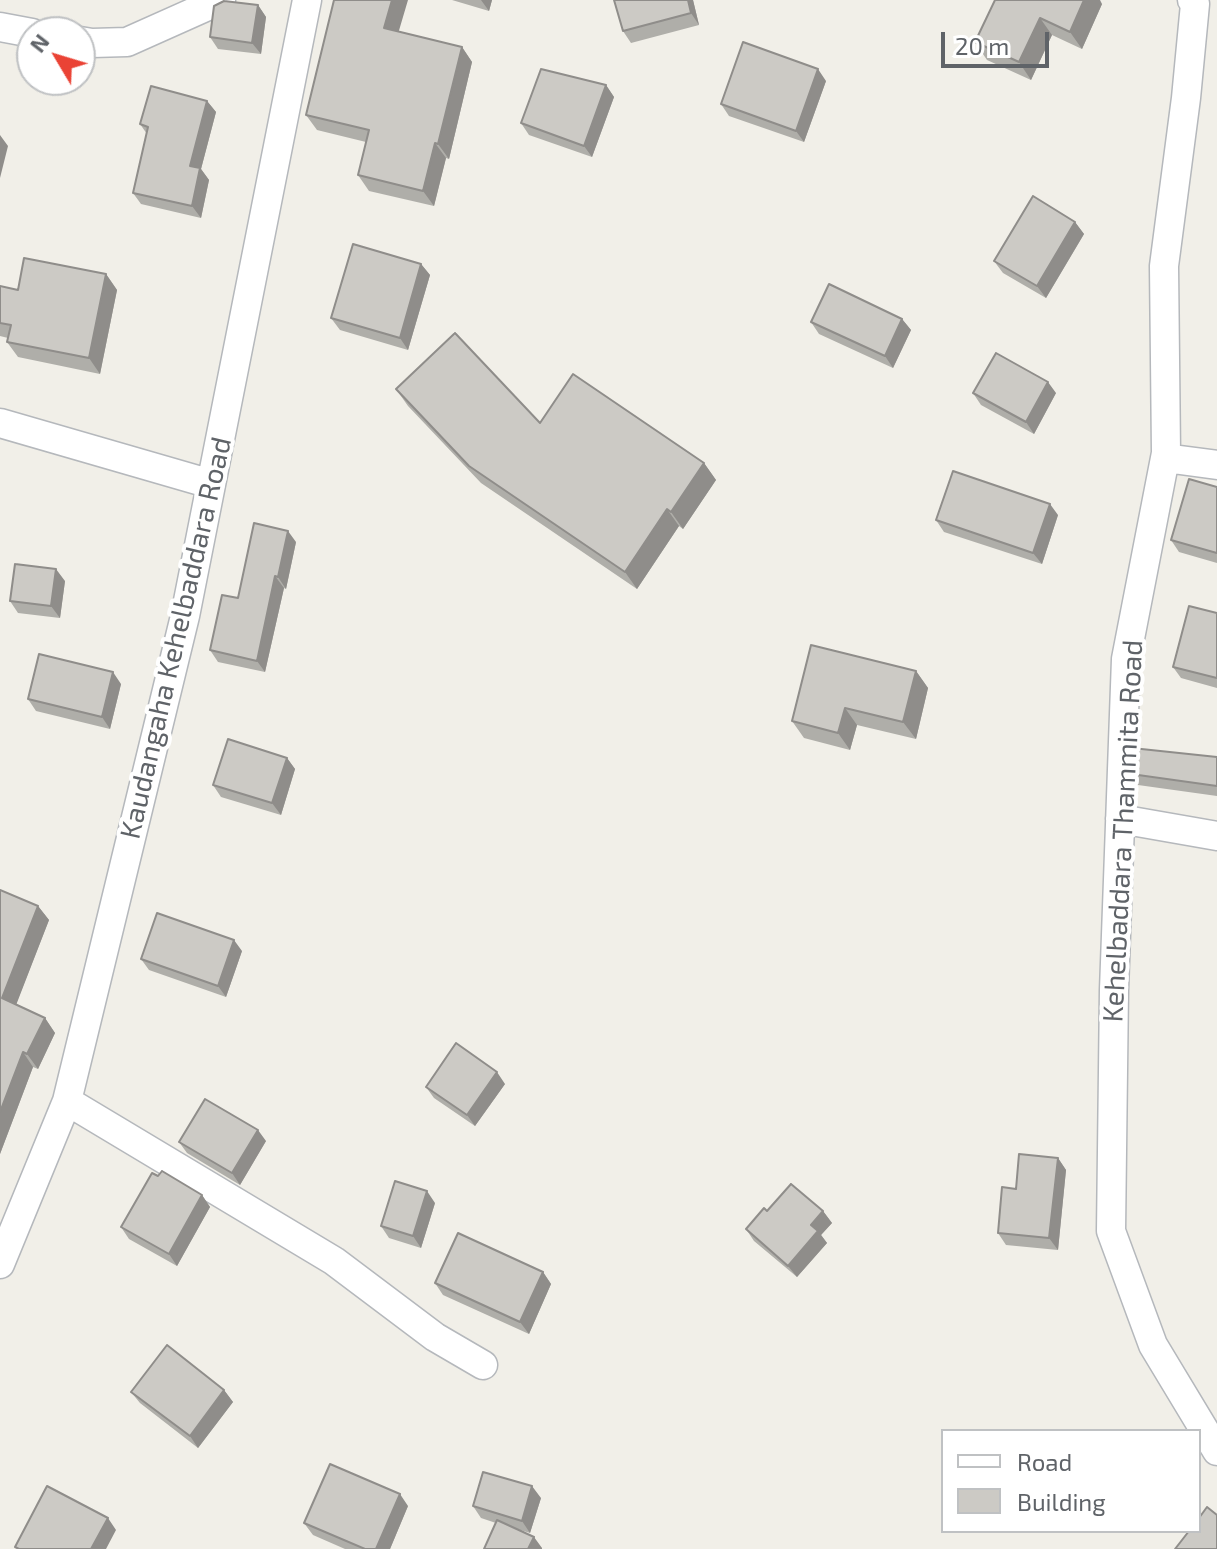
<!DOCTYPE html>
<style>
body{margin:0}
#map{position:relative;width:1217px;height:1549px;overflow:hidden;background:#f1efe8;font-family:"Exo 2",sans-serif}
canvas{display:block}
.legend{position:absolute;left:941px;top:1429px;width:260px;height:104px;box-sizing:border-box;background:#fff;border:2px solid #bfc1c3;margin:0;padding:10px 14px;list-style:none;font-size:24px;color:#5f6368}
.legend li{display:flex;align-items:center;gap:16px;height:40px}
.legend b{width:40px;border:2px solid #bfc1c3}
.north{position:absolute;left:16px;top:16px;width:80px;height:80px;box-sizing:border-box;background:#fff;border:2px solid #bfc1c3;border-radius:50%;rotate:308deg;font-size:22px;font-weight:700;line-height:32px;text-align:center;color:#5f6368}
.north::after{content:'';display:block;margin:auto;width:28px;height:36px;background:#ea4335;clip-path:polygon(50% 0,100% 100%,50% 72%,0 100%)}
.scale{position:absolute;left:941px;top:32px;width:108px;height:36px;box-sizing:border-box;border:4px solid #5f6368;border-top:0;padding-left:10px;font-size:24px;line-height:28px;white-space:nowrap;color:#5f6368;-webkit-text-stroke:6px #fff;paint-order:stroke}
</style>
<div id="map">
<canvas width="1217" height="1549"></canvas>
<ul class="legend">
<li><b style="height:10px;background:#fff"></b>Road</li>
<li><b style="height:22px;background:#cccac5"></b>Building</li>
</ul>
<div class="north">N</div>
<div class="scale">20 m</div>
</div>
<script>
const g = document.querySelector('canvas').getContext('2d');
g.lineJoin = 'round';
function shape(rows) {
  const path = new Path2D();
  for (const r of rows) {
    path.moveTo(r[0], r[1]);
    for (let i = 2; i < r.length; i += 2) path.lineTo(r[i], r[i + 1]);
  }
  return path;
}
function stroke(path, color, width, dash) {
  g.strokeStyle = color;
  g.lineWidth = width;
  g.lineCap = dash ? 'butt' : 'round';
  g.setLineDash(dash || []);
  g.stroke(path);
}
function fillPath(path, color) {
  g.fillStyle = color;
  g.fill(path, 'evenodd');
}
function drawText(font, color, halo, rows, align = 'center') {
  g.font = font + ' "Exo 2",sans-serif';
  g.lineWidth = 8;
  g.setLineDash([]);
  g.textBaseline = 'middle';
  g.strokeStyle = halo;
  g.fillStyle = color;
  for (const [text, x, y, turn = 0] of rows) {
    g.save();
    g.translate(x, y);
    g.rotate((+turn || 0) * Math.PI / 180);
    g.textAlign = isNaN(turn) ? turn : align;
    if (halo) g.strokeText(text, 0, 0);
    g.fillText(text, 0, 0);
    g.restore();
  }
}
const street = shape([
 [1192,0,1195,4,1186,98,1164,266,1166,453,1126,659,1114,990,1111,1231,1153,1345,1217,1451],
 [0,27,32,33],
 [80,41,92,43,127,42,221,0],
 [0,423,211,484],
 [1165,458,1217,465],
 [1120,819,1217,836],
 [67,1101,334,1261,435,1337,483,1365],
 [0,1264,67,1101,185,616,307,0]
]);
const wall = shape([
 [452,0,492,0,489,11],
 [614,0,693,0,699,25,631,43,623,31],
 [995,0,1102,4,1082,49,1052,35,1031,80,987,60,975,42],
 [258,5,266,17,261,54,218,49,210,37],
 [398,32,462,47,472,62,449,159,446,158,434,206,369,191,358,175,366,142,317,130,306,115],
 [826,81,804,142,729,116,721,104],
 [606,85,614,97,592,157,529,135,521,123],
 [207,101,216,112,201,169,209,180,201,218,141,204,133,193,147,134,140,124],
 [1075,222,1084,234,1046,298,1003,273,994,261],
 [421,264,430,275,408,350,340,330,331,318],
 [106,274,117,290,100,374,18,357,7,342,8,338,0,336,0,286,18,290],
 [902,319,911,330,893,368,819,334,811,322],
 [396,389,704,463,716,480,683,529,679,526,637,589,481,483,408,406],
 [973,393,1056,393,1034,434,981,405],
 [1217,487,1217,563,1179,552,1171,540],
 [1058,515,1042,564,944,532,936,520],
 [296,542,286,589,284,588,265,672,218,662,210,650,238,598],
 [65,581,60,618,18,613,10,601],
 [1217,613,1217,688,1181,678,1173,667],
 [916,671,928,688,916,739,857,725,850,750,804,738,792,721],
 [121,684,110,729,36,711,28,699],
 [1217,757,1217,796,1138,785,1131,774],
 [287,758,295,769,281,815,221,797,213,785],
 [0,890,38,906,49,920,16,1004,45,1018,55,1033,38,1069,33,1067,0,1154],
 [242,951,226,997,149,970,141,959],
 [505,1084,475,1126,434,1098,426,1087],
 [266,1141,240,1185,187,1153,179,1142],
 [1058,1158,1066,1170,1058,1250,1006,1245,998,1233,1016,1189],
 [202,1195,210,1207,177,1266,129,1239,121,1227],
 [435,1203,421,1248,389,1238,381,1226],
 [767,1211,823,1211,832,1223,821,1235,827,1243,797,1277,754,1241,746,1229],
 [543,1272,551,1284,529,1334,443,1295,435,1283],
 [224,1390,233,1402,198,1448,140,1403,131,1392],
 [541,1498,530,1533,517,1529,542,1548,496,1523,481,1518,473,1506],
 [408,1506,390,1549,345,1549,313,1535,304,1523]
]);
const shadedWall = shape([
 [392,0,408,0,395,44,384,28],
 [481,0,492,0,489,11],
 [688,0,693,0,699,25,691,13],
 [1084,0,1100,0,1102,4,1082,49,1070,32],
 [258,5,266,17,261,54,252,43],
 [1040,18,1052,35,1031,80,1019,62],
 [462,47,472,62,449,159,438,144],
 [818,69,826,81,804,142,796,131],
 [606,85,614,97,592,157,584,146],
 [207,101,216,112,201,169,209,180,201,218,192,206,190,166],
 [0,135,8,146,0,178],
 [435,143,446,158,434,206,423,191],
 [1075,222,1084,234,1046,298,1037,286],
 [421,264,430,275,408,350,400,338],
 [106,274,117,290,100,374,89,358],
 [902,319,911,330,893,368,885,356],
 [1048,382,1056,393,1034,434,1026,422],
 [704,463,716,480,683,529,671,512],
 [1050,504,1058,515,1042,564,1033,553],
 [667,509,679,526,637,589,625,572],
 [288,531,296,542,286,589,278,577],
 [56,569,65,581,60,618,51,606],
 [275,576,284,588,265,672,257,661],
 [916,671,928,688,916,739,903,722],
 [113,672,121,684,110,729,102,717],
 [845,708,857,725,850,750,838,733],
 [287,758,295,769,281,815,272,803],
 [38,906,49,920,13,1013,2,998],
 [234,940,242,951,226,997,218,986],
 [45,1018,55,1033,38,1069,27,1054],
 [23,1052,33,1067,0,1154,0,1112],
 [497,1072,505,1084,475,1126,467,1115],
 [258,1130,266,1141,240,1185,232,1173],
 [1058,1158,1066,1170,1058,1250,1049,1238],
 [427,1191,435,1203,421,1248,413,1236],
 [202,1195,210,1207,177,1266,169,1254],
 [823,1211,832,1223,821,1235,827,1243,797,1277,788,1266,811,1225],
 [543,1272,551,1284,529,1334,520,1322],
 [224,1390,233,1402,198,1448,190,1436],
 [532,1486,541,1498,530,1533,522,1521],
 [400,1494,408,1506,390,1549,376,1549],
 [108,1518,116,1530,106,1549,91,1549],
 [534,1537,542,1548,542,1549,528,1549]
]);
const building = shape([
 [334,0,392,0,384,28,462,47,438,144,435,143,423,191,358,175,369,130,306,115,334,0],
 [614,0,688,0,691,13,623,31,614,0],
 [995,0,1084,0,1070,32,1040,18,1019,62,975,42,995,0],
 [224,1,258,5,252,43,210,37,214,6,224,1],
 [743,42,818,69,796,131,721,104,743,42],
 [541,69,606,85,584,146,521,123,541,69],
 [151,86,207,101,190,166,200,168,192,206,133,193,148,127,140,124,151,86],
 [1033,196,1075,222,1037,286,994,261,1033,196],
 [353,244,421,264,400,338,331,318,353,244],
 [24,258,106,274,89,358,7,342,11,325,0,323,0,286,18,290,24,258],
 [829,284,902,319,885,356,811,322,829,284],
 [455,333,540,423,573,374,704,463,671,512,667,509,625,572,469,466,396,389,455,333],
 [996,353,1048,382,1026,422,973,393,996,353],
 [953,471,1050,504,1033,553,936,520,953,471],
 [1189,479,1217,487,1217,553,1171,540,1189,479],
 [254,523,288,531,278,577,275,576,257,661,210,650,222,595,238,598,254,523],
 [15,564,56,569,51,606,10,601,15,564],
 [1189,606,1217,613,1217,678,1173,667,1189,606],
 [811,645,916,671,903,722,845,708,838,733,792,721,811,645],
 [39,654,113,672,102,717,28,699,39,654],
 [228,739,287,758,272,803,213,785,228,739],
 [1132,748,1217,757,1217,786,1131,774,1132,748],
 [0,890,38,906,2,998,45,1018,27,1054,23,1052,0,1112,0,890],
 [157,913,234,940,218,986,141,959,157,913],
 [456,1043,497,1072,467,1115,426,1087,456,1043],
 [205,1099,258,1130,232,1173,179,1142,205,1099],
 [1019,1154,1058,1158,1049,1238,998,1233,1002,1187,1016,1189,1019,1154],
 [162,1171,202,1195,169,1254,121,1227,152,1173,158,1176,162,1171],
 [395,1181,427,1191,413,1236,381,1226,395,1181],
 [791,1184,823,1211,811,1225,818,1231,788,1266,746,1229,764,1208,767,1211,791,1184],
 [458,1233,543,1272,520,1322,435,1283,458,1233],
 [167,1345,224,1390,190,1436,131,1392,167,1345],
 [330,1464,400,1494,376,1549,365,1549,304,1523,330,1464],
 [483,1472,532,1486,522,1521,473,1506,483,1472],
 [47,1486,108,1518,91,1549,19,1549,15,1547,47,1486],
 [1207,1507,1217,1515,1217,1549,1175,1549,1189,1531,1199,1531,1199,1518,1207,1507],
 [497,1520,534,1537,528,1549,484,1549,497,1520]
]);
const streetNames = [
 ["Kaudangaha Kehelbaddara Road",176,638,-77],
 ["Kehelbaddara Thammita Road",1123,831,-87]
];
stroke(street, '#b5b8bc', 31);
stroke(street, '#fff', 28);
fillPath(wall, '#afaea9');
fillPath(shadedWall, '#8f8d8a');
fillPath(building, '#cccac5');
stroke(building, '#8f8d8a', 2);
drawText('28px', '#5f6368', '#fff', streetNames);
</script>
